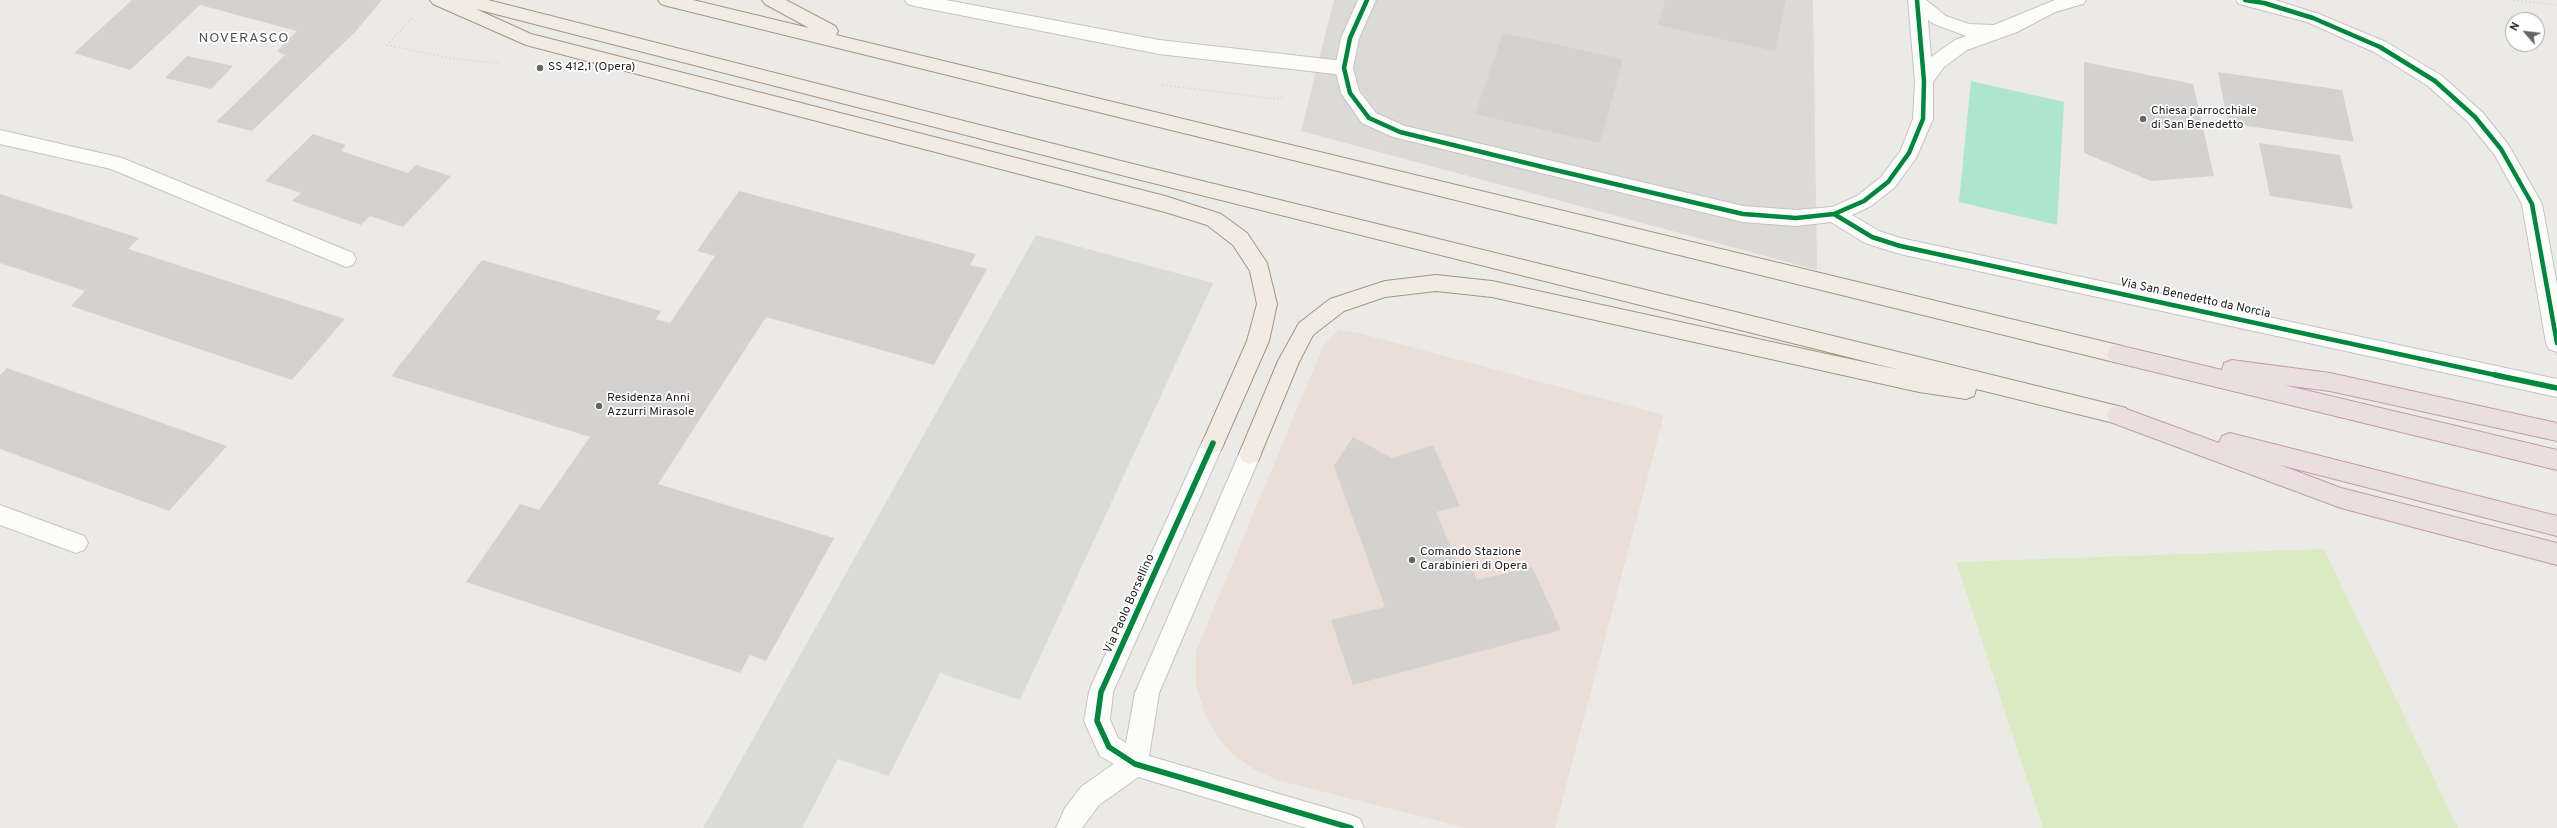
<!DOCTYPE html>
<style>
body{margin:0}
#map{position:relative;width:2557px;height:828px;overflow:hidden;background:#eceae6;font-family:Overpass,sans-serif}
canvas{display:block}
.north{position:absolute;left:2505px;top:12px;width:40px;height:40px;box-sizing:border-box;background:#fff;border:1px solid #a5a5a5;border-radius:50%;rotate:298deg;font-size:11px;font-weight:700;line-height:16px;text-align:center;color:#1e1e1e}
.north::after{content:'';display:block;margin:auto;width:14px;height:18px;background:#666564;clip-path:polygon(50% 0,100% 100%,50% 72%,0 100%)}
</style>
<div id="map">
<canvas width="2557" height="828"></canvas>
<div class="north">N</div>
</div>
<script>
const g = document.querySelector('canvas').getContext('2d');
g.lineJoin = 'round';
function fillPath(path, color) {
  g.fillStyle = color;
  g.fill(path, 'evenodd');
}
function shape(rows) {
  const path = new Path2D();
  for (const r of rows) {
    path.moveTo(r[0], r[1]);
    for (let i = 2; i < r.length; i += 2) path.lineTo(r[i], r[i + 1]);
  }
  return path;
}
function stroke(path, color, width, dash) {
  g.strokeStyle = color;
  g.lineWidth = width;
  g.lineCap = dash ? 'butt' : 'round';
  g.setLineDash(dash || []);
  g.stroke(path);
}
function drawText(font, color, halo, rows, align = 'center') {
  g.font = font + ' Overpass,sans-serif';
  g.lineWidth = 3.5;
  g.setLineDash([]);
  g.textBaseline = 'middle';
  g.strokeStyle = halo;
  g.fillStyle = color;
  for (const [text, x, y, turn = 0] of rows) {
    g.save();
    g.translate(x, y);
    g.rotate((+turn || 0) * Math.PI / 180);
    g.textAlign = isNaN(turn) ? turn : align;
    if (halo) g.strokeText(text, 0, 0);
    g.fillText(text, 0, 0);
    g.restore();
  }
}
const residential = shape([
 [1334,0,1813,0,1817,270,1301,131]
]);
const religious = shape([
 [1036,235,1213,283,1020,700,940,673,889,776,838,759,802,828,703,828]
]);
const military = shape([
 [1339,330,1359,333,1664,415,1555,828,1466,828,1277,780,1255,770,1233,755,1218,737,1205,715,1196,685,1196,651,1324,344]
]);
const grass = shape([
 [2324,549,2458,828,2043,828,1956,562]
]);
const pitch = shape([
 [1971,81,2064,102,2057,225,1959,202]
]);
const building = shape([
 [132,0,382,0,355,32,252,131,216,122,285,55,277,51,297,31,200,5,130,70,74,53],
 [1665,0,1786,0,1775,51,1658,25],
 [1503,33,1623,59,1600,143,1475,114],
 [187,56,233,66,211,89,165,78],
 [2084,62,2193,84,2214,176,2151,181,2084,153],
 [2218,72,2342,90,2354,142,2228,123],
 [313,134,346,145,341,151,408,173,416,165,451,176,403,227,370,216,361,225,292,201,301,193,265,181],
 [2259,143,2340,155,2353,209,2270,196],
 [739,191,976,254,970,265,987,269,934,365,766,317,658,484,834,538,766,661,750,655,740,673,466,582,520,504,539,510,590,437,391,376,482,260,661,311,656,319,670,323,715,256,697,251],
 [0,194,139,238,128,249,345,319,292,380,71,306,85,291,0,263],
 [7,368,227,446,169,511,0,449,0,375],
 [1353,437,1392,458,1433,445,1460,506,1436,512,1457,562,1469,559,1477,580,1532,567,1561,630,1353,685,1331,620,1385,607,1334,466]
]);
const path = shape([
 [2509,0,2557,5],
 [412,18,387,45,455,59,498,63],
 [1162,85,1276,99,1285,95]
]);
const lane = shape([
 [905,0,946,0,1159,40,1344,61,1351,63,1353,68,1351,73,1344,75,1159,54,914,6,908,4,905,0],
 [0,130,122,158,353,253,356,259,353,265,346,267,111,169,0,144,0,130],
 [0,505,84,536,88,543,84,550,76,553,0,525,0,505],
 [1135,752,1144,755,1148,764,1144,773,1099,805,1082,828,1056,828,1065,808,1081,787,1126,755,1135,752]
]);
const street = shape([
 [1358,0,1376,0,1359,38,1353,68,1359,91,1376,113,1405,126,1743,206,1796,210,1832,207,1857,196,1881,177,1901,150,1913,119,1915,81,1908,0,1926,0,1946,16,1969,24,1994,25,2055,0,2086,0,2083,4,2055,12,2017,32,1967,50,1944,67,1933,82,1933,119,1916,158,1895,187,1871,206,1852,215,1879,231,1900,238,2557,379,2557,397,1900,254,1865,243,1831,222,1796,226,1743,222,1393,137,1362,123,1341,93,1335,68,1341,38,1358,0],
 [1928,20,1934,24,1966,36,1955,40,1931,57,1928,20],
 [2236,0,2275,0,2319,14,2386,42,2442,76,2482,112,2508,144,2542,204,2557,285,2557,352,2549,349,2546,343,2522,204,2494,154,2468,122,2428,86,2374,52,2307,22,2239,4,2236,0],
 [1213,433,1221,436,1224,443,1113,692,1110,720,1118,738,1126,743,1135,693,1239,454,1242,447,1250,444,1258,447,1261,454,1159,693,1149,756,1351,815,1360,819,1364,828,1307,828,1135,776,1100,756,1084,721,1089,692,1092,684,1205,436,1213,433]
]);
const primary = shape([
 [430,0,488,0,1129,163,2118,406,2126,408,2129,415,2126,422,2118,424,1976,389,1974,396,1966,399,1919,392,1492,297,1436,291,1385,297,1344,311,1313,335,1299,362,1258,461,1250,464,1242,461,1239,454,1278,361,1299,323,1330,299,1385,281,1436,275,1492,281,1900,370,1129,177,476,9,531,34,1165,196,1221,214,1247,233,1267,263,1277,304,1269,341,1221,450,1213,453,1205,450,1202,443,1247,341,1257,304,1250,271,1233,245,1207,225,1165,212,526,45,433,4,430,0],
 [658,0,693,0,809,28,765,4,762,0,786,0,835,26,838,31,836,35,2118,345,2126,348,2129,354,2126,360,2118,363,667,6,661,4,658,0]
]);
const highway = shape([
 [2118,345,2222,370,2224,363,2232,360,2330,373,2557,423,2557,441,2330,391,2284,385,2557,450,2557,470,2118,363,2110,360,2107,354,2110,348,2118,345],
 [2118,406,2219,443,2222,436,2230,433,2557,516,2557,536,2280,465,2341,488,2557,543,2557,565,2341,508,2110,422,2107,415,2110,408,2118,406]
]);
const cyclewayFar1 = shape([
 [1367,0,1350,38,1344,68,1350,93,1369,118,1400,132,1555,170,1743,214,1796,218,1834,214,1864,201,1888,182,1909,153,1923,119,1924,81,1917,0],
 [2245,0,2264,3,2313,18,2380,47,2435,81,2475,117,2501,149,2532,204,2557,343],
 [1834,214,1872,237,1900,246,2500,376]
]);
const cycleway = shape([
 [2495,375,2557,388],
 [1213,443,1101,692,1097,721,1109,747,1135,764,1351,828]
]);
const markers = [
 [540,68,4,"#666564"],
 [2143,119,4,"#666564"],
 [599,406,4,"#666564"],
 [1412,560,4,"#666564"]
];
const poiNames = [
 ["SS 412,1 (Opera)",548,68],
 ["Chiesa parrocchiale",2151,112],
 ["di San Benedetto",2151,126],
 ["Residenza Anni",607,399],
 ["Azzurri Mirasole",607,413],
 ["Comando Stazione",1420,553],
 ["Carabinieri di Opera",1420,567]
];
const streetNames = [
 ["Via San Benedetto da Norcia",2195,299,12],
 ["Via Paolo Borsellino",1130,604,-66]
];
const quarterNames = [
 ["NOVERASCO",244,39]
];
fillPath(residential, '#dbdad8');
fillPath(religious, '#dadad8');
fillPath(military, '#ebded9');
fillPath(grass, '#daebc3');
fillPath(pitch, '#aee6cc');
fillPath(building, '#d4d2cf');
stroke(lane, '#c5c4c2', 2);
stroke(street, '#c5c4c2', 2);
stroke(primary, '#a29682', 2);
stroke(highway, '#c39caa', 2);
stroke(path, '#ebd9d8', 2, [2, 2]);
fillPath(lane, '#fcfcfb');
fillPath(street, '#fcfcfb');
fillPath(primary, '#f1ebe3');
fillPath(highway, '#eadee0');
stroke(cyclewayFar1, '#00873e', 4.5);
stroke(cycleway, '#00873e', 5.5);
for (const [x, y, r, color] of markers) {
  const dot = new Path2D();
  dot.arc(x, y, r, 0, 2 * Math.PI);
  g.fillStyle = color;
  g.fill(dot);
  stroke(dot, '#fff', 1.5);
}
drawText('12px', '#1e1e1e', '#fff', poiNames, 'left');
drawText('12px', '#1e1e1e', '#fff', streetNames);
g.letterSpacing = '1px';
drawText('14px', '#515151', '#fff', quarterNames);
g.letterSpacing = '0px';
</script>
